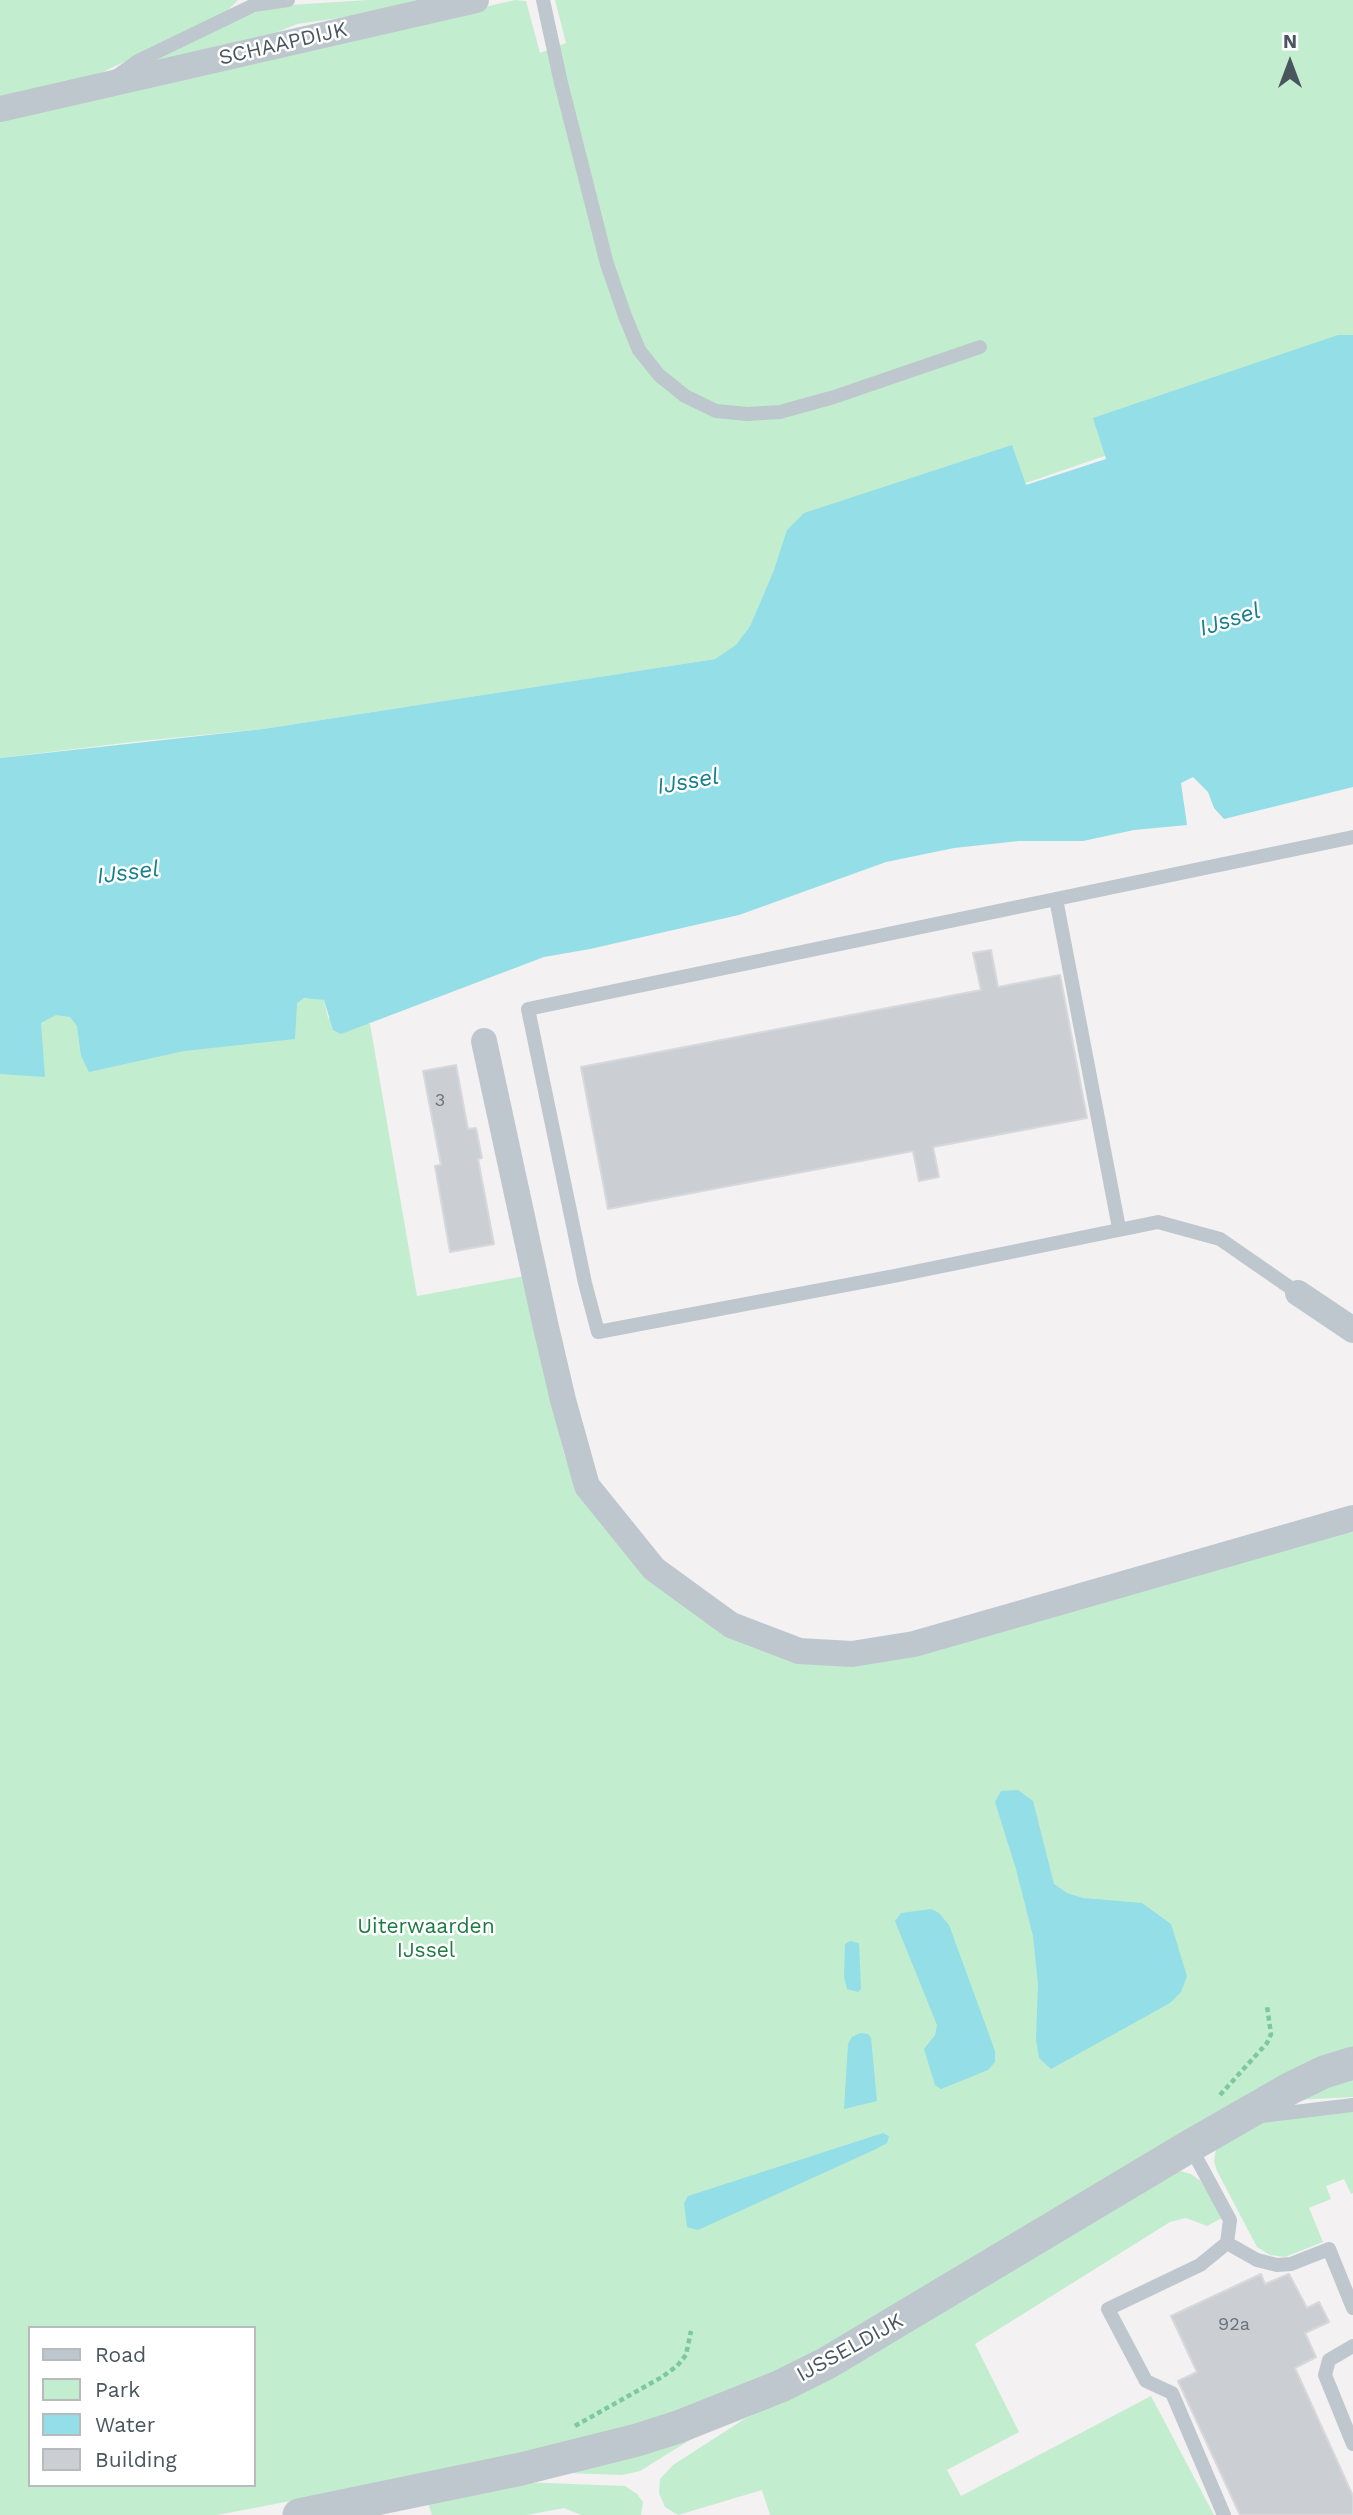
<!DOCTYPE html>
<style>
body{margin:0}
#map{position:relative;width:1353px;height:2515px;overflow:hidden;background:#f3f1f1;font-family:"Work Sans",sans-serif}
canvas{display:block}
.legend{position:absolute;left:28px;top:2326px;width:228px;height:161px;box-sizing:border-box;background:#fff;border:2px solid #b7bbbe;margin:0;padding:9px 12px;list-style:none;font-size:21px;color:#4a565d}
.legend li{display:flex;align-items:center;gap:14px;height:35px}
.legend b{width:35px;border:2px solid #b7bbbe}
.north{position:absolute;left:1255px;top:28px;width:70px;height:70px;-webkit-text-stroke:5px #fff;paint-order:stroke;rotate:0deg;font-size:19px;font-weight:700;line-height:28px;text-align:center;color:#4a565d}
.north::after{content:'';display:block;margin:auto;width:24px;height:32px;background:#4a565d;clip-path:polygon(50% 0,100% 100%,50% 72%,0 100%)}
</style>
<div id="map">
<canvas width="1353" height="2515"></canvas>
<ul class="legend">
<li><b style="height:9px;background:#bec7cd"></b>Road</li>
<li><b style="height:19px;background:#c3edcf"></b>Park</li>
<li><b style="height:19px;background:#93dee7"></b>Water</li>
<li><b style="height:19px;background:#cbcfd3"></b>Building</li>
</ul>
<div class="north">N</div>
</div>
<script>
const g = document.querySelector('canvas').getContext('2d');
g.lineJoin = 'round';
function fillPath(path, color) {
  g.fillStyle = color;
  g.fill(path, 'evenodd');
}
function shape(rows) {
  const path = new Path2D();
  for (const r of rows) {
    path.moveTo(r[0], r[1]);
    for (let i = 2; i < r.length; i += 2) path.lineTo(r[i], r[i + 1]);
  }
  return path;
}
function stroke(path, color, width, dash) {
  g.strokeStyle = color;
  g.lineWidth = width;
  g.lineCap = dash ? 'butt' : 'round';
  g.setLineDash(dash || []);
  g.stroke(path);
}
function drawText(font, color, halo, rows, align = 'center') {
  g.font = font + ' "Work Sans",sans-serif';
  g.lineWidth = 5;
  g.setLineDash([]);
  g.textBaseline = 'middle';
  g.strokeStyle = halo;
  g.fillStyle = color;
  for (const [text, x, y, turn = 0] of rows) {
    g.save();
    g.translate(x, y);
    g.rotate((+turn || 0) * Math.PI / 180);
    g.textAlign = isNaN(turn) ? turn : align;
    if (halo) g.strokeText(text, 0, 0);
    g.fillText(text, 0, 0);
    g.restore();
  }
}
const green = shape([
 [0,0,238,0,223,15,88,79,0,99],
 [368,0,422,0,352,16,297,24,258,40,142,64,248,15,273,6],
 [515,0,526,1,540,53,566,43,555,0,1353,0,1353,335,1110,454,774,570,750,626,736,646,715,659,263,729,141,741,0,758,0,120],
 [310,998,324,1000,328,1018,336,1022,370,1024,417,1296,530,1275,563,1450,575,1485,651,1574,838,1660,1353,1520,1353,2052,824,2352,639,2430,396,2481,217,2515,0,2515,0,1018,60,1012],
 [30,2328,254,2328,254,2485,30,2485],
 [1353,2075,1353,2097,1295,2100],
 [1353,2110,1353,2193,1351,2194,1344,2179,1326,2186,1331,2199,1309,2208,1323,2242,1285,2257,1270,2255,1257,2247,1217,2171,1214,2161,1216,2149,1250,2124],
 [1180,2171,1191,2174,1202,2182,1222,2218,1207,2226,1186,2218,1170,2222,975,2344,1019,2432,947,2470,961,2496,1151,2396,1214,2515,770,2515,762,2490,678,2515,665,2507,659,2493,660,2479,673,2465,746,2418,782,2401],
 [698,2435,640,2471,622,2475,567,2473],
 [518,2482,625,2486,637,2494,643,2502,641,2515,581,2515,564,2508,527,2515,432,2515,427,2500]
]);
const water = shape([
 [1338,335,1353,335,1353,787,1224,819,1214,808,1208,792,1193,777,1181,783,1187,825,1134,830,1083,841,1019,841,954,848,886,862,739,915,590,949,544,957,341,1034,333,1030,324,1000,304,998,297,1003,295,1039,184,1051,89,1072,81,1056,77,1026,70,1017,56,1015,41,1023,45,1077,0,1074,0,758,263,729,715,659,736,645,750,626,774,570,787,530,804,513,1012,445,1026,485,1106,459,1093,418],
 [1018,1790,1033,1801,1054,1884,1067,1893,1083,1898,1142,1903,1171,1924,1187,1976,1181,1992,1170,2003,1051,2069,1039,2058,1036,2040,1038,1984,1033,1936,1016,1869,995,1802,1001,1791],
 [931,1909,939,1913,949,1925,995,2051,995,2062,988,2070,941,2089,935,2085,924,2049,935,2035,937,2025,895,1921,901,1913],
 [850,1941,859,1943,861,1989,858,1992,847,1989,844,1977,845,1944],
 [860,2033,868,2034,871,2038,877,2101,844,2109,848,2044,852,2037],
 [883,2133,889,2136,887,2143,874,2150,698,2230,687,2227,684,2203,688,2196]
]);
const building = shape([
 [991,950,998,987,1060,975,1087,1118,933,1147,939,1177,919,1181,913,1151,608,1209,581,1067,981,990,973,953,991,950],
 [456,1065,468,1129,476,1128,482,1158,478,1159,494,1244,450,1252,435,1166,441,1165,423,1071,456,1065],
 [1261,2274,1265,2284,1289,2274,1307,2308,1319,2302,1329,2322,1305,2333,1316,2357,1295,2368,1353,2496,1353,2515,1240,2515,1178,2381,1197,2372,1171,2316,1261,2274]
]);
const path = shape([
 [1220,2095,1267,2043,1271,2034,1267,2006],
 [575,2426,662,2377,677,2366,686,2355,691,2331]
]);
const service = shape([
 [543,0,561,83,607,264,625,316,639,350,659,375,685,396,716,411,747,414,780,412,834,397,980,347],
 [117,76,138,61,254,5,288,0],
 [1056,899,1119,1228],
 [1298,1293,1220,1239,1158,1222,894,1276,598,1332,585,1283,528,1009,1353,837],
 [1261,2116,1353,2105],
 [1190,2146,1230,2220,1227,2243,1200,2265,1108,2309,1146,2381,1172,2393,1224,2515],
 [1227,2243,1257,2260,1277,2265,1291,2264,1329,2249,1353,2308],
 [1353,2346,1329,2360,1325,2375,1353,2444]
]);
const minor = shape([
 [0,109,476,0],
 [484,1041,545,1323,563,1400,587,1486,654,1569,731,1625,799,1651,852,1654,914,1644,1353,1518],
 [1298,1293,1353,1330]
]);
const tertiary = shape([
 [299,2515,521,2469,637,2440,678,2427,781,2386,827,2363,1190,2146,1291,2088,1324,2072,1353,2063]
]);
const numberNames = [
 ["3",440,1101],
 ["92a",1234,2325]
];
const streetNames = [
 ["SCHAAPDIJK",283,44,-13],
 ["IJSSELDIJK",850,2348,-29]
];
const parkNames = [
 ["Uiterwaarden",426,1927],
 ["IJssel",426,1951]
];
const waterNames = [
 ["IJssel",1230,620,-18],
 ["IJssel",688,782,-10],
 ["IJssel",128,873,-7]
];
fillPath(green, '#c3edcf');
fillPath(water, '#93dee7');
fillPath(building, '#cbcfd3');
stroke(building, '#d6d8dc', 2);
stroke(path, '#7dc99c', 4.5, [5, 3.5]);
stroke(service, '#bec7cd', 14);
stroke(minor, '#bec7cd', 26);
stroke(tertiary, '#bec7cd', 33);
drawText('18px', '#6a747a', null, numberNames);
drawText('21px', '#4a565d', '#fff', streetNames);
drawText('21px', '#1e7c43', '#fff', parkNames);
drawText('italic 23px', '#15818f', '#fff', waterNames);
</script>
